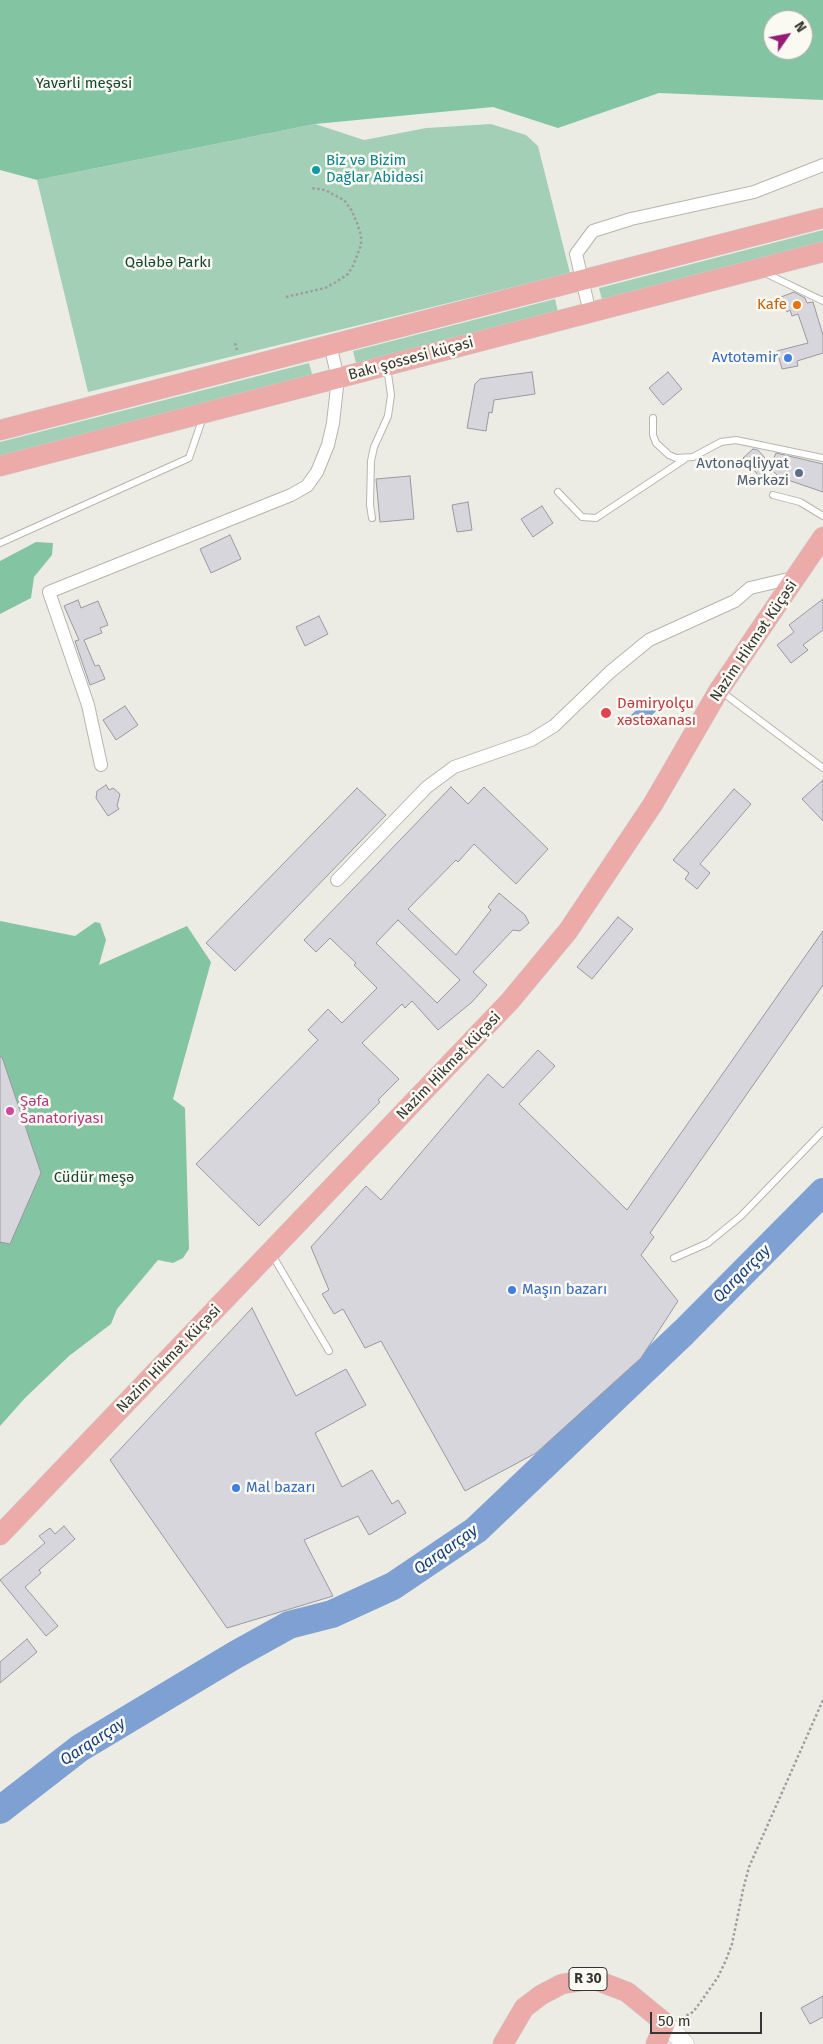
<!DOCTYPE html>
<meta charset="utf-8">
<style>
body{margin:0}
#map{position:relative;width:823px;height:2044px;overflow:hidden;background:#edece4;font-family:"Fira Sans",sans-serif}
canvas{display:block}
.north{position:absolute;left:763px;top:10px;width:50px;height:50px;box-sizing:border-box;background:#faf9f2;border:1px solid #ababa5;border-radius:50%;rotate:57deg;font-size:14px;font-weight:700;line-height:20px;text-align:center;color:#353532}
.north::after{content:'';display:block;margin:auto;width:18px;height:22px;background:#961c76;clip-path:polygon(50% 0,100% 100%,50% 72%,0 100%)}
.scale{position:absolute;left:650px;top:2012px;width:112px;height:22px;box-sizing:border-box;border:2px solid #353532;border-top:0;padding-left:6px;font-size:15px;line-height:18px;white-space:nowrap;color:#353532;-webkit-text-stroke:4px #faf9f2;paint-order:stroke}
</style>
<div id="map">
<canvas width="823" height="2044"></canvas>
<div class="north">N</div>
<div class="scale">50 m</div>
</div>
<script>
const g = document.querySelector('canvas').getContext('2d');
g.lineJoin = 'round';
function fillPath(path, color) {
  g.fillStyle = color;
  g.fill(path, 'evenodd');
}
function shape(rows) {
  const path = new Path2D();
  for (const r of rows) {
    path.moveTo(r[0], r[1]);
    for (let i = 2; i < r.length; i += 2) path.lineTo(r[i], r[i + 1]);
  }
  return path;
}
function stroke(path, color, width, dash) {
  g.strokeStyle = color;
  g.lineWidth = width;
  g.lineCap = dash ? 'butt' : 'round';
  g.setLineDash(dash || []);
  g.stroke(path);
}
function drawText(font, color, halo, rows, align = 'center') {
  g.font = font + ' "Fira Sans",sans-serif';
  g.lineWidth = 5;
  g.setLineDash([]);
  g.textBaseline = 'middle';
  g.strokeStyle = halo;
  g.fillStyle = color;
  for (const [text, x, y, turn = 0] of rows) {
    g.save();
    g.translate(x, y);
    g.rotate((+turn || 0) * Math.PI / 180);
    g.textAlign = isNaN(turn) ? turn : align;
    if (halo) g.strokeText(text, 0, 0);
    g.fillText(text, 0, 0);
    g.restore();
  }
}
const green = shape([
 [315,124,364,140,426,128,491,124,526,135,538,146,570,273,88,392,37,180],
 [823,230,823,243,602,300,599,288],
 [555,299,558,312,356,363,353,351],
 [309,363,313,377,0,457,0,442]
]);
const forest = shape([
 [0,0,823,0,823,100,659,93,558,128,493,107,315,124,37,180,0,170],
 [773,20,803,20,803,50,773,50],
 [36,542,53,543,52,555,34,577,31,598,0,614,0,561],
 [0,921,75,936,95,922,100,923,106,940,99,965,187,926,211,962,173,1099,185,1108,189,1249,183,1258,173,1263,158,1260,117,1309,111,1324,69,1356,25,1398,0,1426]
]);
const water = shape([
 [646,701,656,711,641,727,630,716]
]);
const river = shape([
 [0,1810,80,1748,235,1655,289,1625,332,1614,393,1586,476,1530,684,1332,823,1192]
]);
const building = shape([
 [794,292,805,298,807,303,813,302,823,335,823,353,797,361,798,366,782,369,777,351,808,343,798,314,792,316,790,310,787,312,781,297,794,292],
 [532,372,535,394,494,400,492,413,489,412,486,431,467,428,475,384,480,379,532,372],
 [668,372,682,389,663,405,649,388,668,372],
 [753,449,758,450,771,465,776,453,823,464,823,492,779,477,770,468,760,477,743,458,753,449],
 [410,476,414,519,380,522,376,479,410,476],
 [468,502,472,530,457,532,452,505,468,502],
 [542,506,553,523,533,537,521,519,542,506],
 [230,535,241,559,211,573,200,549,230,535],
 [823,599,823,630,803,645,808,650,791,663,777,645,794,632,789,625,823,599],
 [78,600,81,608,98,601,108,625,100,628,102,633,84,640,95,666,99,665,105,679,90,685,75,641,79,640,64,606,78,600],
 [319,616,328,634,305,646,296,627,319,616],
 [125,706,138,725,116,740,103,720,125,706],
 [823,780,823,821,802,799,823,780],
 [106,785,109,790,113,788,120,794,117,806,119,809,108,816,96,798,97,791,106,785],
 [451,787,468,804,484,787,548,849,516,884,474,844,458,862,456,860,408,909,456,955,491,910,488,907,499,893,525,915,529,923,520,931,513,930,473,972,487,985,472,1002,438,1030,412,1001,405,1008,402,1004,362,1043,399,1079,378,1100,380,1102,259,1226,196,1164,318,1040,308,1030,328,1009,342,1023,377,988,354,965,356,963,330,938,316,952,304,940,451,787],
 [398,920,460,980,437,1003,376,943,398,920],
 [357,788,386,815,235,971,206,943,357,788],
 [734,789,751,804,700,864,710,873,697,889,685,879,689,873,673,860,734,789],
 [618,917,633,929,592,979,577,967,618,917],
 [823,931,823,985,650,1233,654,1237,641,1255,678,1301,641,1358,536,1453,465,1491,381,1341,365,1348,343,1309,334,1314,322,1294,329,1290,311,1247,366,1186,381,1200,488,1074,503,1088,538,1050,555,1066,519,1104,627,1210,823,931],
 [0,1057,2,1057,41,1173,10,1244,0,1242,0,1057],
 [252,1308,296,1396,346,1369,366,1405,315,1433,342,1487,372,1470,392,1504,398,1500,406,1513,369,1535,358,1516,304,1540,333,1596,227,1628,110,1460,252,1308],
 [64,1526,75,1539,39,1570,41,1573,25,1587,58,1626,46,1636,0,1580,45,1543,39,1536,50,1528,55,1534,64,1526],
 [27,1639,37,1652,0,1683,0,1662,27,1639],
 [823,1996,823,2017,810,2024,801,2008,823,1996]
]);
const path = shape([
 [286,297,325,288,336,282,348,274,353,266,361,245,361,235,357,223,352,211,344,200,325,190,311,188],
 [235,343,237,350],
 [682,2018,693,2012,702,2000,718,1977,726,1960,732,1944,743,1890,749,1867,823,1700]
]);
const lane = shape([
 [765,273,823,301],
 [653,418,653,435,656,443,669,455,676,458,693,457,721,442,736,440,823,458],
 [558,492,582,517,596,518,685,459],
 [773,495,800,502,823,516],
 [372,518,370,505,371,461,374,447,388,416,391,395,387,367],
 [0,543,189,458,203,417],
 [722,692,823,768],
 [271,1253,329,1351],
 [674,1258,708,1243,741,1216,823,1131]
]);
const street = shape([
 [590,313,576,254,593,231,631,219,754,192,823,165],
 [101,765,88,705,49,592,291,495,307,486,317,472,328,445,333,423,338,378,330,345],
 [337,880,427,787,454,767,531,740,554,726,610,672,649,640,735,601,750,588,797,577]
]);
const secondary = shape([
 [665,2023,685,2044]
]);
const primary = shape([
 [0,430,823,218],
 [0,466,823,252],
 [0,1535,510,1001,568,931,653,804,719,690,823,537],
 [503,2044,524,2008,541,1995,562,1984,593,1979,627,1992,665,2023,656,2044]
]);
const markers = [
 [316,170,5,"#0f9aa8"],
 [797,305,5,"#e8710a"],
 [788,358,5,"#3f7fe0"],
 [799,473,5,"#5c6f8a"],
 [606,713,6,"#e0444e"],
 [10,1111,5,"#d1479c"],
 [512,1290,5,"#3f7fe0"],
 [236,1488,5,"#3f7fe0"]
];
const shields = [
 [588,1979,38]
];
const shieldNames = [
 ["R 30",588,1979]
];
const parkNames = [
 ["Yavərli meşəsi",84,84],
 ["Qələbə Parkı",168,263],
 ["Cüdür meşə",94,1178]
];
const cultureNames = [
 ["Biz və Bizim",326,161],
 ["Dağlar Abidəsi",326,178]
];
const foodNames = [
 ["Kafe",787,305]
];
const shopNames = [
 ["Avtotəmir",778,358,"right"],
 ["Maşın bazarı",522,1290],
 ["Mal bazarı",246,1488]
];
const streetNames = [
 ["Bakı şossesi küçəsi",411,359,-15],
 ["Nazim Hikmət Küçəsi",754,641,-56],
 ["Nazim Hikmət Küçəsi",449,1066,-46],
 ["Nazim Hikmət Küçəsi",169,1359,-46]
];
const serviceNames = [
 ["Avtonəqliyyat",789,464],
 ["Mərkəzi",789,481]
];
const healthNames = [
 ["Dəmiryolçu",617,704],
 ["xəstəxanası",617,721]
];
const hotelNames = [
 ["Şəfa",20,1102],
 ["Sanatoriyası",20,1119]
];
const waterNames = [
 ["Qarqarçay",742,1274,-45],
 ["Qarqarçay",446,1550,-35],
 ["Qarqarçay",93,1742,-33]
];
fillPath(green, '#a4cfb7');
fillPath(forest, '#83c4a2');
fillPath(water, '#7ea0d2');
stroke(river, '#7ea0d2', 28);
fillPath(building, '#d7d6dd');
stroke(building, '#9a989f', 1);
stroke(lane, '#b6b5ad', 8);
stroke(street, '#b6b5ad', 14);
stroke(secondary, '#b6b5ad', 19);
stroke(primary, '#cacaca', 21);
stroke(path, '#9e9d98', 2.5, [2.5, 2.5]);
stroke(lane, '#fff', 6);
stroke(street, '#fff', 12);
stroke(secondary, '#fff', 18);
stroke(primary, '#ecaba9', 20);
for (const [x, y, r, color] of markers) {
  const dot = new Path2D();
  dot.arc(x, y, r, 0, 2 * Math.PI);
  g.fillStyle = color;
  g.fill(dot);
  stroke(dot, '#faf9f2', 2);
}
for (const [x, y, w] of shields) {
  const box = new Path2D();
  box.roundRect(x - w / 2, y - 11.5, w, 23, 4);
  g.fillStyle = '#faf9f2';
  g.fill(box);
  stroke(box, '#353532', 1);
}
drawText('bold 14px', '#353532', null, shieldNames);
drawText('15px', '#164932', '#faf9f2', parkNames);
drawText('15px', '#0d838f', '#faf9f2', cultureNames, 'left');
drawText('15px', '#c56008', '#faf9f2', foodNames, 'right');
drawText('15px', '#366cbe', '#faf9f2', shopNames, 'left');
drawText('15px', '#353532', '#faf9f2', streetNames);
drawText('15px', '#4e5e75', '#faf9f2', serviceNames, 'right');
drawText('15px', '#be3a42', '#faf9f2', healthNames, 'left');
drawText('15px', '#b23c85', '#faf9f2', hotelNames, 'left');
drawText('italic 16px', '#15417e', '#faf9f2', waterNames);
</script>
